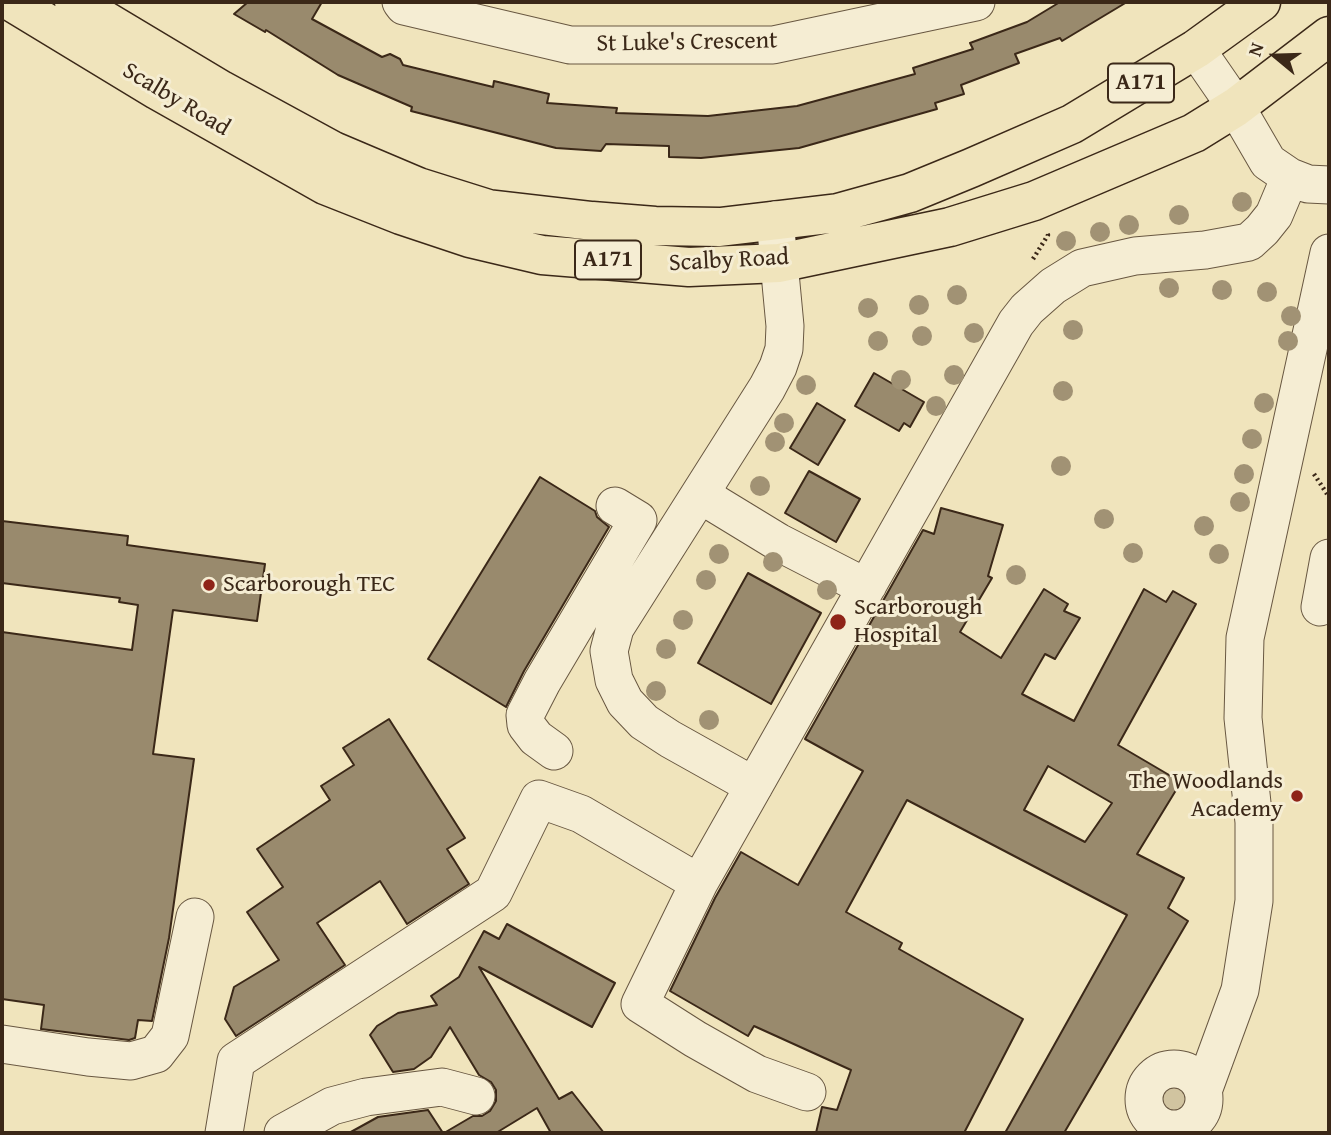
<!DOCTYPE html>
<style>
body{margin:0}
#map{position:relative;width:1331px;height:1135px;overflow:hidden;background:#f0e4bc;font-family:"Gentium Book Plus",serif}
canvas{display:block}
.frame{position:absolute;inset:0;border:4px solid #3b2818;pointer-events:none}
.north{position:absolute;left:1240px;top:21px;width:70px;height:70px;-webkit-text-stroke:5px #f5edd3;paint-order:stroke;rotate:289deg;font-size:19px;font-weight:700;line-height:28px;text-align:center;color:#3b2818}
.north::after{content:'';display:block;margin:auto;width:24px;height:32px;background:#3b2818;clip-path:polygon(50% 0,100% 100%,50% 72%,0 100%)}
</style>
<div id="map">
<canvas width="1331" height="1135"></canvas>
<div class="frame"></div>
<div class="north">N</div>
</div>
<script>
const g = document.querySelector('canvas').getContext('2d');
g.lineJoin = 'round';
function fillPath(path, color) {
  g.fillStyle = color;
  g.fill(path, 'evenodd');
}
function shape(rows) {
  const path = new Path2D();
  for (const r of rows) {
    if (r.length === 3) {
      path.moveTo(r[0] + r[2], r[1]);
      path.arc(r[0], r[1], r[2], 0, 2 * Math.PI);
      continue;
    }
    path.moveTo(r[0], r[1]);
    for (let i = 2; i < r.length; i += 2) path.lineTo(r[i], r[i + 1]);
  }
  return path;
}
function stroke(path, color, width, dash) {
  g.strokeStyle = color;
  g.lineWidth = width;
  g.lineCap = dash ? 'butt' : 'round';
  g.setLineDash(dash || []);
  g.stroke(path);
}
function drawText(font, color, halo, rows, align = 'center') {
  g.font = font + ' "Gentium Book Plus",serif';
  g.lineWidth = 6;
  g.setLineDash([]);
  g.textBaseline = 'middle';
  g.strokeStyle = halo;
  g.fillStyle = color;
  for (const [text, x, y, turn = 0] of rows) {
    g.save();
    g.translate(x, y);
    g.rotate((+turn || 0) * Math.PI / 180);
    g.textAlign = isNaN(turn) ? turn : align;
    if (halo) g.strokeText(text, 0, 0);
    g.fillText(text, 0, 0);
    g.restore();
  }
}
const green = shape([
 [1175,1099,22]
]);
const building = shape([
 [248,2,322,2,312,19,382,57,390,54,400,59,403,65,493,87,494,81,549,94,547,103,617,108,616,113,708,116,797,106,915,74,913,68,973,49,970,43,1027,22,1060,2,1127,2,1062,41,1060,38,1015,54,1019,63,961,85,964,94,935,103,937,109,799,148,701,158,669,157,669,146,606,144,601,151,556,148,411,111,412,107,338,75,266,30,265,32,234,14,248,2],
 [874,373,924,402,910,427,904,423,899,431,855,406,874,373],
 [817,403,845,420,818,465,790,448,817,403],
 [809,471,860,499,836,542,785,513,809,471],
 [540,477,595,511,597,517,609,527,524,671,506,707,428,659,540,477],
 [941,508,1003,525,988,576,992,578,960,632,1001,658,1044,589,1068,604,1064,611,1080,618,1055,659,1045,654,1022,694,1074,721,1144,589,1166,602,1173,591,1196,604,1118,745,1181,782,1137,854,1184,878,1168,908,1188,921,1064,1133,1005,1133,1127,915,907,800,846,912,902,943,899,949,1023,1019,964,1133,816,1133,822,1107,837,1110,851,1070,754,1026,748,1036,670,991,715,898,741,852,798,885,863,771,805,739,923,530,934,534,941,508],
 [1048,766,1112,803,1085,842,1024,810,1048,766],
 [2,521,128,536,127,545,265,564,257,621,173,610,153,754,194,759,169,938,152,1021,138,1020,135,1038,129,1040,41,1029,44,1005,2,999,2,632,132,650,138,605,119,602,120,598,2,583,2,521],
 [748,573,821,613,771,704,698,663,748,573],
 [389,719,465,838,447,849,469,884,407,924,380,881,317,923,345,965,236,1036,225,1019,234,987,279,960,247,912,283,887,257,849,330,800,321,786,354,765,343,748,389,719],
 [507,924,615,983,592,1027,479,967,559,1099,572,1092,604,1133,551,1133,537,1108,496,1133,444,1133,473,1116,482,1116,490,1111,496,1101,496,1090,491,1082,479,1075,450,1027,431,1057,414,1069,393,1072,370,1035,377,1026,398,1013,437,1005,431,996,459,977,484,931,499,939,507,924],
 [428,1110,443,1133,349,1133,378,1117,428,1110]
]);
const path = shape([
 [1033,259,1048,235,1046,231],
 [1314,474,1329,497]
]);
const minor = shape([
 [401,2,404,6,570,45,773,45,976,2],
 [1196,49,1236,107,1268,162,1290,177,1308,184,1329,185],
 [703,490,714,503,778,542,852,580,868,585],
 [1320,607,1329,558],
 [554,751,536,738,526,725,525,715,542,682,638,520,615,506],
 [754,786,670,739,644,722,625,702,614,680,609,651,615,628,767,388,778,367,784,349,785,326,775,220],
 [2,1044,88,1057,131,1061,156,1054,170,1036,195,917],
 [1174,1099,30],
 [1203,1091,1240,990,1254,901,1254,822,1243,718,1245,638,1329,253],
 [807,1092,757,1074,695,1039,640,1004,699,883,1016,323,1027,309,1053,286,1082,268,1135,256,1205,250,1249,242,1262,230,1274,215,1290,177],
 [224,1133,236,1061,493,893,539,799,581,814,699,883],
 [283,1133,332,1106,366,1097,442,1087,476,1096]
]);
const highway = shape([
 [12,2,157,90,325,185,401,215,470,238,542,255,689,267,779,263,950,227,1034,201,1194,133,1236,107,1329,36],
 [74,2,221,90,333,151,418,187,488,209,592,221,655,226,720,227,838,213,910,193,971,168,1072,124,1196,49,1261,2]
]);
const trees = [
 [1242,202],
 [1179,215],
 [1129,225],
 [1100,232],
 [1066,241],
 [1169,288],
 [1222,290],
 [1267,292],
 [957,295],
 [919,305],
 [868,308],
 [1291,316],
 [1073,330],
 [974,333],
 [922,336],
 [878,341],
 [1288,341],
 [954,375],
 [901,380],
 [806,385],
 [1063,391],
 [1264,403],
 [936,406],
 [784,423],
 [1252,439],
 [775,442],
 [1061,466],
 [1244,474],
 [760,486],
 [1240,502],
 [1104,519],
 [1204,526],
 [1133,553],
 [719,554],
 [1219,554],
 [773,562],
 [1016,575],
 [706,580],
 [827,590],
 [683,620],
 [666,649],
 [656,691],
 [709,720]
];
const markers = [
 [209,585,7,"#8f2418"],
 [838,622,9,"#8f2418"],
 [1297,796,7,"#8f2418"]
];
const shields = [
 [1141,83,66],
 [608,260,66]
];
const shieldNames = [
 ["A171",1141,83],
 ["A171",608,260]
];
const streetNames = [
 ["St Luke's Crescent",687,43,-1],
 ["Scalby Road",176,100,31],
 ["Scalby Road",729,261,-3]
];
const poiNames = [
 ["Scarborough TEC",223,585],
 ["Scarborough",854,608],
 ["Hospital",854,636],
 ["The Woodlands",1283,782,"right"],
 ["Academy",1283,810,"right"]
];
fillPath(green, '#d1c4a0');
fillPath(building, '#998a6d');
stroke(building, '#3b2818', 2);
stroke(minor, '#685741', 39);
stroke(highway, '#3b2818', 41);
stroke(path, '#3b2818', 4.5, [2, 3.5]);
stroke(minor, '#f5edd3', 37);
stroke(highway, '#f0e4bc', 38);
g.fillStyle = '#a19274';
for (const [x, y] of trees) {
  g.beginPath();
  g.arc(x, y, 10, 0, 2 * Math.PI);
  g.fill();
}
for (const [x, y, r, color] of markers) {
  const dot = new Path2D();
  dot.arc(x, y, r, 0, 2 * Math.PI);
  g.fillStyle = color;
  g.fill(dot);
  stroke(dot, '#f5edd3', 2.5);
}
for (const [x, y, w] of shields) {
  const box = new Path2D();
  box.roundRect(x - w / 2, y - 19.5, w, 39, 5);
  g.fillStyle = '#f5edd3';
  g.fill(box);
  stroke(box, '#3b2818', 2);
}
drawText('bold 23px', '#3b2818', null, shieldNames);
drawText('24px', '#3b2818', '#f5edd3', streetNames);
drawText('24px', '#3b2818', '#f5edd3', poiNames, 'left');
</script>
